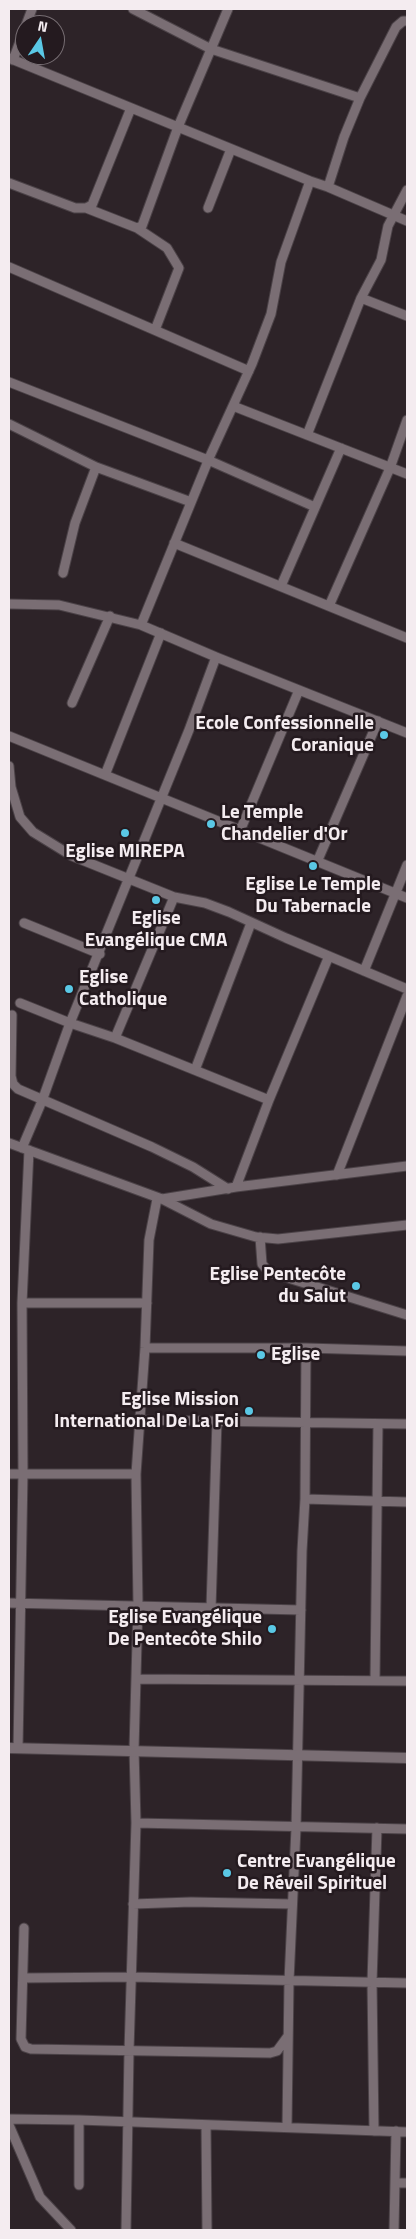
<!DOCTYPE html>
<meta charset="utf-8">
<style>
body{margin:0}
#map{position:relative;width:416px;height:2239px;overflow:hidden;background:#2d2328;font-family:"Titillium Web",sans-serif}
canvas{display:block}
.frame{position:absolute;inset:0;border:10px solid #f4ecf0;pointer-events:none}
.north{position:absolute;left:15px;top:15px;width:50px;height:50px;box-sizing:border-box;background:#241a1f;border:1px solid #776e73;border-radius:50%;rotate:12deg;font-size:14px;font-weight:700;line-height:20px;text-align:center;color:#f4ecf0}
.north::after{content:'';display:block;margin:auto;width:18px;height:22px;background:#5ac8e5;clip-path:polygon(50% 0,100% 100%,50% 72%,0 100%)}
</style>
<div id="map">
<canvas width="416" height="2239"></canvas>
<div class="frame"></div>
<div class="north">N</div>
</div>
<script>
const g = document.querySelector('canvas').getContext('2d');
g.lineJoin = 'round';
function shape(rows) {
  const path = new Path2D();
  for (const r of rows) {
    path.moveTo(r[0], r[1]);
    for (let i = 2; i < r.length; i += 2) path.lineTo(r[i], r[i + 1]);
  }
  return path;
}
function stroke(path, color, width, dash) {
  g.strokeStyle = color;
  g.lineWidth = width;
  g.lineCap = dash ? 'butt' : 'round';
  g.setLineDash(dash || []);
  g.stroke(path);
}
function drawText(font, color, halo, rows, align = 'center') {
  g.font = font + ' "Titillium Web",sans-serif';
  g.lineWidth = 5;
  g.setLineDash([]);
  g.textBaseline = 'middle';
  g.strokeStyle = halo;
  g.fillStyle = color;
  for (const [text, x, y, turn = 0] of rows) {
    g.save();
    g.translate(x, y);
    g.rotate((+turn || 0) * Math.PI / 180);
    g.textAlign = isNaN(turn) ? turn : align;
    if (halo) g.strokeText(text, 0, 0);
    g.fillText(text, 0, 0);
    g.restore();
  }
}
const minor = shape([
 [133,9,211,49,360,98],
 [26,25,32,9],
 [9,58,310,181,328,187,407,221],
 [13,60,25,28],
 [9,183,75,208,86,208,92,205,131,108],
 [328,187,344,137,360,98,396,27,403,21,407,21],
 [86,208,137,228,142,226,178,127,228,9],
 [208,208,231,149],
 [137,228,167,248,179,268,155,330],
 [9,267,249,371],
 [361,298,407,316],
 [9,382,208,460,315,507],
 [233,406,407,474],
 [9,424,96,467,75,523,63,573],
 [307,435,361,298,381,260,388,226,407,190],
 [96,467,191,502],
 [174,543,407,638],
 [281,586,341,448],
 [9,604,59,605,141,625,216,657,407,733],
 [329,606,390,468,407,420],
 [141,625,210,456,252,364,271,314,281,262,310,181],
 [72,703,110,616],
 [9,736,407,898],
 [9,766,11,787,20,817,33,832,72,856,174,897],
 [105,775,161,633],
 [240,831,299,690],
 [317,862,378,721],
 [24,923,100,954],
 [364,971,407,865],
 [20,1003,70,1023,115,1038,269,1100],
 [12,1015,11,1076,13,1084,18,1089,152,1147,193,1167,228,1189],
 [115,1038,174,897,205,903,229,912,286,938,407,989],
 [195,1070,251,923],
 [9,1143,162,1199,211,1224,256,1237,278,1239,407,1225],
 [22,1148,42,1101,70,1023,189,730,216,657],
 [337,1175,407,996],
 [236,1187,269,1100,329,956],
 [162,1199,236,1187,407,1166],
 [260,1237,262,1264,269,1272,407,1315],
 [22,1303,147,1303],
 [145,1348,306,1348,407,1351],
 [140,1420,407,1424],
 [9,1474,136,1474],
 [305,1499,407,1502],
 [9,1603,301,1610],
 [211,1608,217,1420],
 [137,1679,407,1681],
 [375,1680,378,1424],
 [18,1748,23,1473,22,1303,29,1150],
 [136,1823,407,1829],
 [133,1904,191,1902,292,1904],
 [24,1928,21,2039,25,2047,31,2049,270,2053,277,2051,288,2036],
 [23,1978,131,1977,407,1983],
 [9,2119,79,2120,407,2132],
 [79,2120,79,2185],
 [9,2125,40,2197,71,2230],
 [206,2125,207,2230],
 [287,2127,289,1981,296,1828,302,1551,305,1499,306,1348],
 [374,2131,372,1982,377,1828],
 [395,2183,407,2183],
 [126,2230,129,2051,136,1823,134,1749,138,1605,136,1474,145,1348,149,1240,157,1199],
 [394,2230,396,2131]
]);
const tertiary = shape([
 [9,1748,407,1758]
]);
const markers = [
 [384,735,5,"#5ac8e5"],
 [211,824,5,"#5ac8e5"],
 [125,833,5,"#5ac8e5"],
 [313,866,5,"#5ac8e5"],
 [156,900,5,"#5ac8e5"],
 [69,989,5,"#5ac8e5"],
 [356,1286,5,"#5ac8e5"],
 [261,1355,5,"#5ac8e5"],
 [249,1411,5,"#5ac8e5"],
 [272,1629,5,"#5ac8e5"],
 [227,1873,5,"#5ac8e5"]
];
const poiNames = [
 ["Ecole Confessionnelle",374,724],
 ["Coranique",374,746],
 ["Le Temple",221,813,"left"],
 ["Chandelier d'Or",221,835,"left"],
 ["Eglise MIREPA",125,852,"center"],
 ["Eglise Le Temple",313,885,"center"],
 ["Du Tabernacle",313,907,"center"],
 ["Eglise",156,919,"center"],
 ["Evangélique CMA",156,941,"center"],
 ["Eglise",79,978,"left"],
 ["Catholique",79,1000,"left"],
 ["Eglise Pentecôte",346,1275],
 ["du Salut",346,1297],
 ["Eglise",271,1355,"left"],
 ["Eglise Mission",239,1400],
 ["International De La Foi",239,1422],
 ["Eglise Evangélique",262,1618],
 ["De Pentecôte Shilo",262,1640],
 ["Centre Evangélique",237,1862,"left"],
 ["De Réveil Spirituel",237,1884,"left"]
];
stroke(minor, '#4b4247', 11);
stroke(tertiary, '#4b4247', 12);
stroke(minor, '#7a6e74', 9);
stroke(tertiary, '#7a6e74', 10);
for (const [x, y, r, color] of markers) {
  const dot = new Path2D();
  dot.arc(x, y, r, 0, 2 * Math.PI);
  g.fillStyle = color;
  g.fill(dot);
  stroke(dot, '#241a1f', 2);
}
drawText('bold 19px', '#f4ecf0', '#241a1f', poiNames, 'right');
</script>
